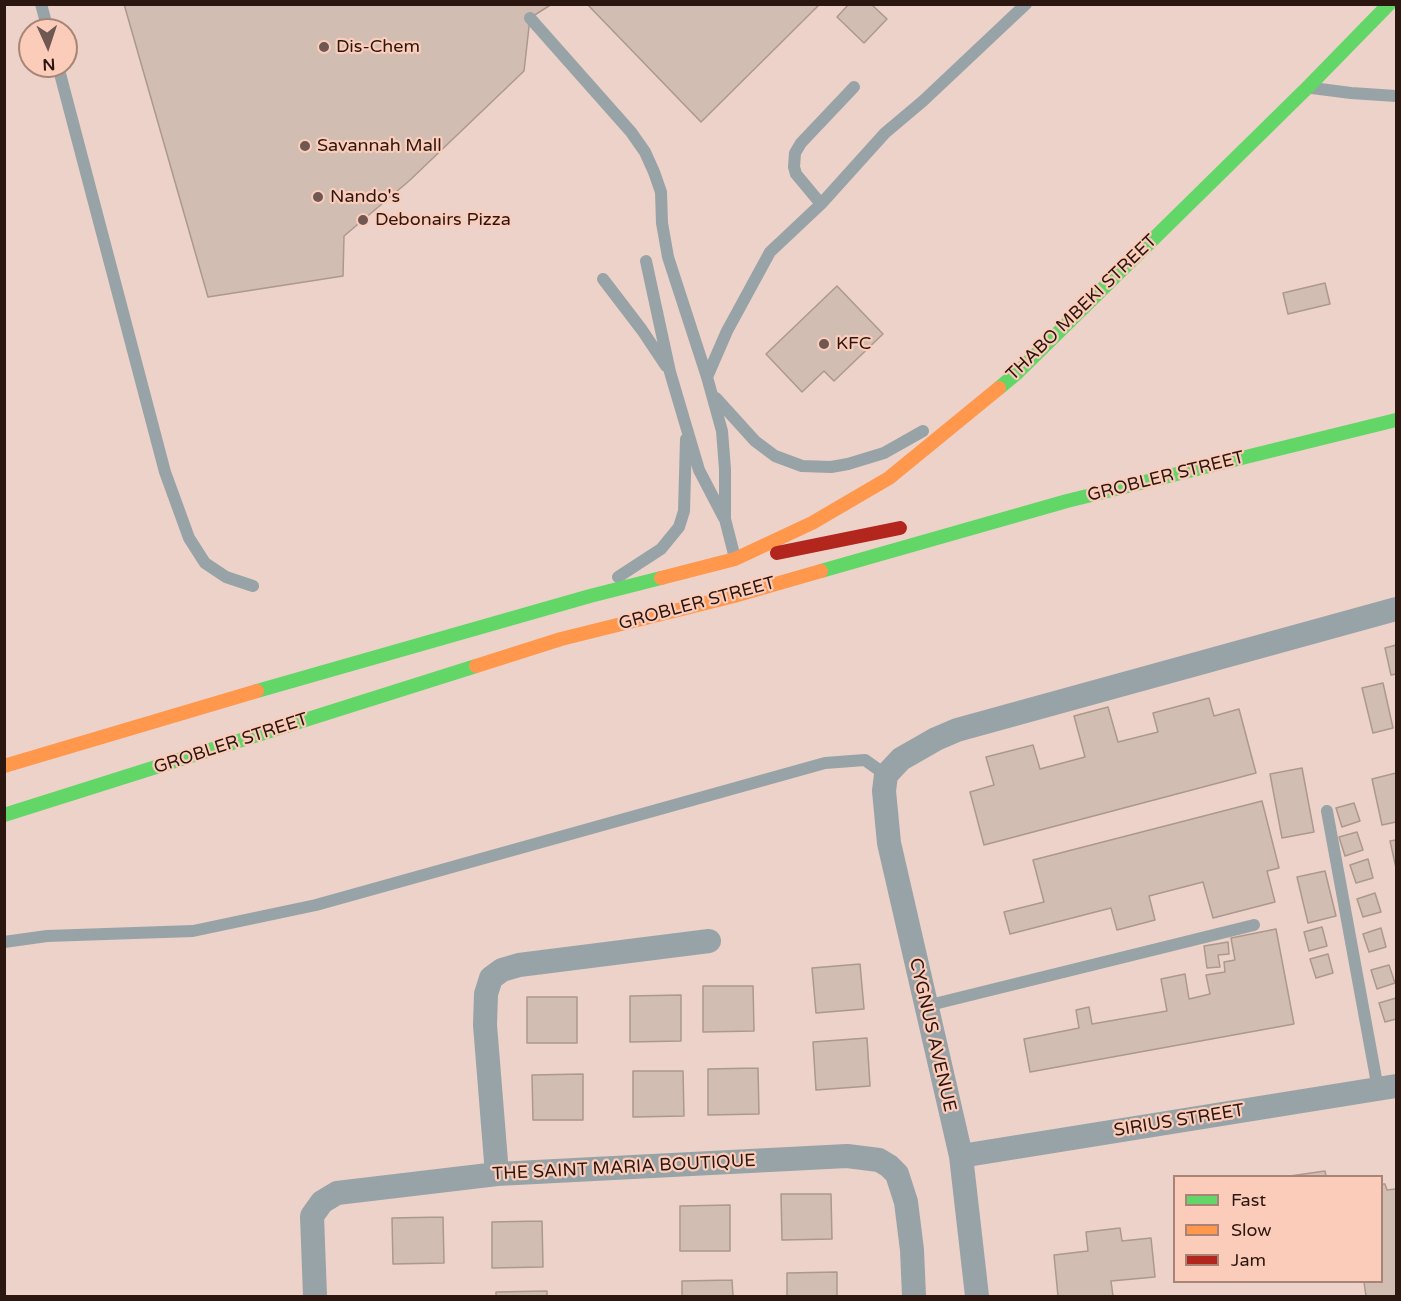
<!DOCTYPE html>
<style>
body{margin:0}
#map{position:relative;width:1401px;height:1301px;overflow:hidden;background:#ecd2c9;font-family:"Varela Round",sans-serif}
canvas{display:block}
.frame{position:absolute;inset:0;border:6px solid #2c1710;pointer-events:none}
.legend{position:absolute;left:1173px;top:1175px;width:210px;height:108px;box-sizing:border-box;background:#fbccba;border:2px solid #a88476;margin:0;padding:8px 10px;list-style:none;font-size:18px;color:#2c1710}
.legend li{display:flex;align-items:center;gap:12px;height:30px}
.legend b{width:30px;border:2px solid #a88476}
.north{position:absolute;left:18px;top:18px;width:60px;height:60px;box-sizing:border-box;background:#fbccba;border:2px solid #a88476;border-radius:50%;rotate:177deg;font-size:16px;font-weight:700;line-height:24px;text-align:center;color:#2c1710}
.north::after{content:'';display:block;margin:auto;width:21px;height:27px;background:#6f5851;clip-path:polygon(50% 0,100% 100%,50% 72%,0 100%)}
</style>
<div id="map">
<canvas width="1401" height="1301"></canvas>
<div class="frame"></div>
<ul class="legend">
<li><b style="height:8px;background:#63d668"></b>Fast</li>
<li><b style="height:8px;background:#ff974d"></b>Slow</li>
<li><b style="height:8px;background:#b3261e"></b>Jam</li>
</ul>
<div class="north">N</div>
</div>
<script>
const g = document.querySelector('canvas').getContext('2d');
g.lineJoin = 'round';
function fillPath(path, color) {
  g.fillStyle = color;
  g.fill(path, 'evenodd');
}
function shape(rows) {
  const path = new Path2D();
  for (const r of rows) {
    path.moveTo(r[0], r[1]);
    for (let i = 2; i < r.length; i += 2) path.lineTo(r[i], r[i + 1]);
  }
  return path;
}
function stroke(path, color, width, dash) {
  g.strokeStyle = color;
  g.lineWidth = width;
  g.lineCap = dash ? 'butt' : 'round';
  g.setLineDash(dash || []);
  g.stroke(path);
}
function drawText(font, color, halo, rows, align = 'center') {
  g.font = font + ' "Varela Round",sans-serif';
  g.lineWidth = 4.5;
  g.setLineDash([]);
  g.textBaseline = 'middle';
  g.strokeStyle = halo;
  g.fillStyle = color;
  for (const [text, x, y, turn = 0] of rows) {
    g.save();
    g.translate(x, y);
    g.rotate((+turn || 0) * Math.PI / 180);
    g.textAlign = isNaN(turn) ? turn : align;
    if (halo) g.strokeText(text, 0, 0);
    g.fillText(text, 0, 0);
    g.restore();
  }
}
const building = shape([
 [124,4,552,4,530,18,524,71,409,181,344,236,343,276,208,297,124,4],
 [587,4,820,4,701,122,587,4],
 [849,4,871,4,887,19,864,43,837,17,849,4],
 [1325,283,1330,304,1288,314,1283,293,1325,283],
 [837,286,883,334,834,381,824,371,802,392,766,354,837,286],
 [1396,645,1396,674,1391,675,1385,648,1396,645],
 [1383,683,1393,728,1373,733,1362,688,1383,683],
 [1209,698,1214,716,1239,709,1256,773,984,845,970,792,994,785,986,757,1033,745,1040,769,1085,757,1074,716,1108,707,1118,742,1158,732,1153,713,1209,698],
 [1302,768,1314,832,1282,838,1270,774,1302,768],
 [1396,773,1396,822,1382,825,1372,779,1396,773],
 [1262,801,1279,868,1267,871,1275,902,1213,918,1203,882,1149,896,1155,920,1117,930,1111,908,1010,934,1004,912,1044,902,1033,860,1262,801],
 [1354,803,1360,821,1342,827,1336,808,1354,803],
 [1357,832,1363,850,1345,856,1339,837,1357,832],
 [1396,840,1396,868,1390,841,1396,840],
 [1368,859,1373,878,1356,883,1350,865,1368,859],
 [1325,871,1336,916,1308,923,1297,877,1325,871],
 [1375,893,1381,912,1363,917,1357,899,1375,893],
 [1322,927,1327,946,1309,951,1304,932,1322,927],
 [1381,928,1386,947,1369,952,1363,934,1381,928],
 [1276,929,1294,1024,1030,1072,1024,1039,1079,1028,1076,1010,1089,1007,1092,1024,1167,1011,1161,979,1185,974,1189,999,1210,994,1206,975,1225,972,1224,962,1235,960,1231,938,1276,929],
 [1228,942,1229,954,1218,955,1220,967,1207,968,1204,946,1228,942],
 [1328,954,1333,973,1316,978,1310,959,1328,954],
 [860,964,864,1009,816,1013,812,968,860,964],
 [1389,965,1395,983,1377,989,1371,970,1389,965],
 [703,986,753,986,754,1031,703,1032,703,986],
 [681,995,681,1041,630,1042,630,996,681,995],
 [527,997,577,997,577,1043,527,1043,527,997],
 [1396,998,1396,1019,1385,1022,1379,1003,1396,998],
 [867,1038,870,1086,816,1090,813,1042,867,1038],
 [758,1068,759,1114,708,1115,708,1069,758,1068],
 [633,1071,683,1071,684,1116,633,1117,633,1071],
 [583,1074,583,1120,533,1120,532,1075,583,1074],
 [1325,1171,1326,1176,1290,1176,1325,1171],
 [1382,1184,1385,1184,1387,1190,1396,1189,1396,1296,1366,1296,1364,1282,1382,1282,1382,1184],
 [781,1194,831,1194,832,1239,782,1240,781,1194],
 [730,1205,730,1251,680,1251,680,1206,730,1205],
 [443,1217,444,1263,393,1264,392,1218,443,1217],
 [542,1221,543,1267,492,1268,492,1222,542,1221],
 [1120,1228,1122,1241,1151,1238,1155,1277,1111,1281,1113,1296,1058,1296,1054,1255,1088,1251,1086,1232,1120,1228],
 [837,1272,837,1296,787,1296,787,1273,837,1272],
 [732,1280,733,1296,682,1296,682,1281,732,1280],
 [547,1291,547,1296,496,1296,496,1292,547,1291]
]);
const lane = shape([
 [41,4,48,30],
 [530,18,631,132,645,152,654,172,661,192,662,223,668,257,707,377,722,431,725,469,725,519,735,558],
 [58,66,165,472,189,538,205,563,226,577,253,586],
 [1312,88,1351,93,1396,96],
 [821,204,796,174,794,167,795,153,801,143,854,87],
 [646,261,670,372,699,470,724,518],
 [603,279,642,330,666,366],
 [707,377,727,331,770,252,821,204,885,133,923,101,1026,4],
 [716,398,755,441,775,456,802,466,831,467,848,464,884,453,923,431],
 [618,577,661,549,679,527,684,511,686,439],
 [1327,811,1378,1089],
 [4,942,47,936,193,931,316,905,825,763,865,760,886,775],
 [926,1006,1254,925]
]);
const street = shape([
 [961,1156,1396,1086],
 [497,1174,485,1025,486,994,491,978,502,970,519,965,709,941],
 [315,1296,312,1216,322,1202,337,1193,497,1174,847,1156,879,1160,889,1166,897,1174,906,1202,912,1250,914,1296],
 [977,1296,961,1156,889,843,884,791,886,775,901,759,936,739,957,730,1396,609]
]);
const fast = shape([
 [999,388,1017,373,1308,87,1389,4],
 [821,571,1067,501,1396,420],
 [257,691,590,596,661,578],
 [4,815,476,666]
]);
const slow = shape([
 [661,578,735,559,812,523,889,478,999,388],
 [476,666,561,639,734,596,821,571],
 [4,766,257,691]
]);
const jam = shape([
 [777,553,900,528]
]);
const markers = [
 [324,47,6,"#6f5851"],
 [305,146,6,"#6f5851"],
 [318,197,6,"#6f5851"],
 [363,220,6,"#6f5851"],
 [824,344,6,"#6f5851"]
];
const poiNames = [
 ["Dis-Chem",336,47],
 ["Savannah Mall",317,146],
 ["Nando's",330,197],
 ["Debonairs Pizza",375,220],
 ["KFC",836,344]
];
const streetNames = [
 ["THABO MBEKI STREET",1082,308,-44],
 ["GROBLER STREET",1166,477,-14],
 ["GROBLER STREET",697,604,-15],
 ["GROBLER STREET",231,744,-18],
 ["CYGNUS AVENUE",932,1035,77],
 ["SIRIUS STREET",1179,1121,-9],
 ["THE SAINT MARIA BOUTIQUE",624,1168,-3]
];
fillPath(building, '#d1bdb1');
stroke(building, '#ac988c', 1.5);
stroke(lane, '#98a3a7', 12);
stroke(street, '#98a3a7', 24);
stroke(fast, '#63d668', 14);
stroke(slow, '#ff974d', 14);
stroke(jam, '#b3261e', 14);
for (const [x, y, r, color] of markers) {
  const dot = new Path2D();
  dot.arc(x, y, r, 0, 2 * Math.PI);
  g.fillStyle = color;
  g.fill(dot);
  stroke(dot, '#fbccba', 2);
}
drawText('18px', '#2c1710', '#fbccba', poiNames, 'left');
drawText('18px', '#2c1710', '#fbccba', streetNames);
</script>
